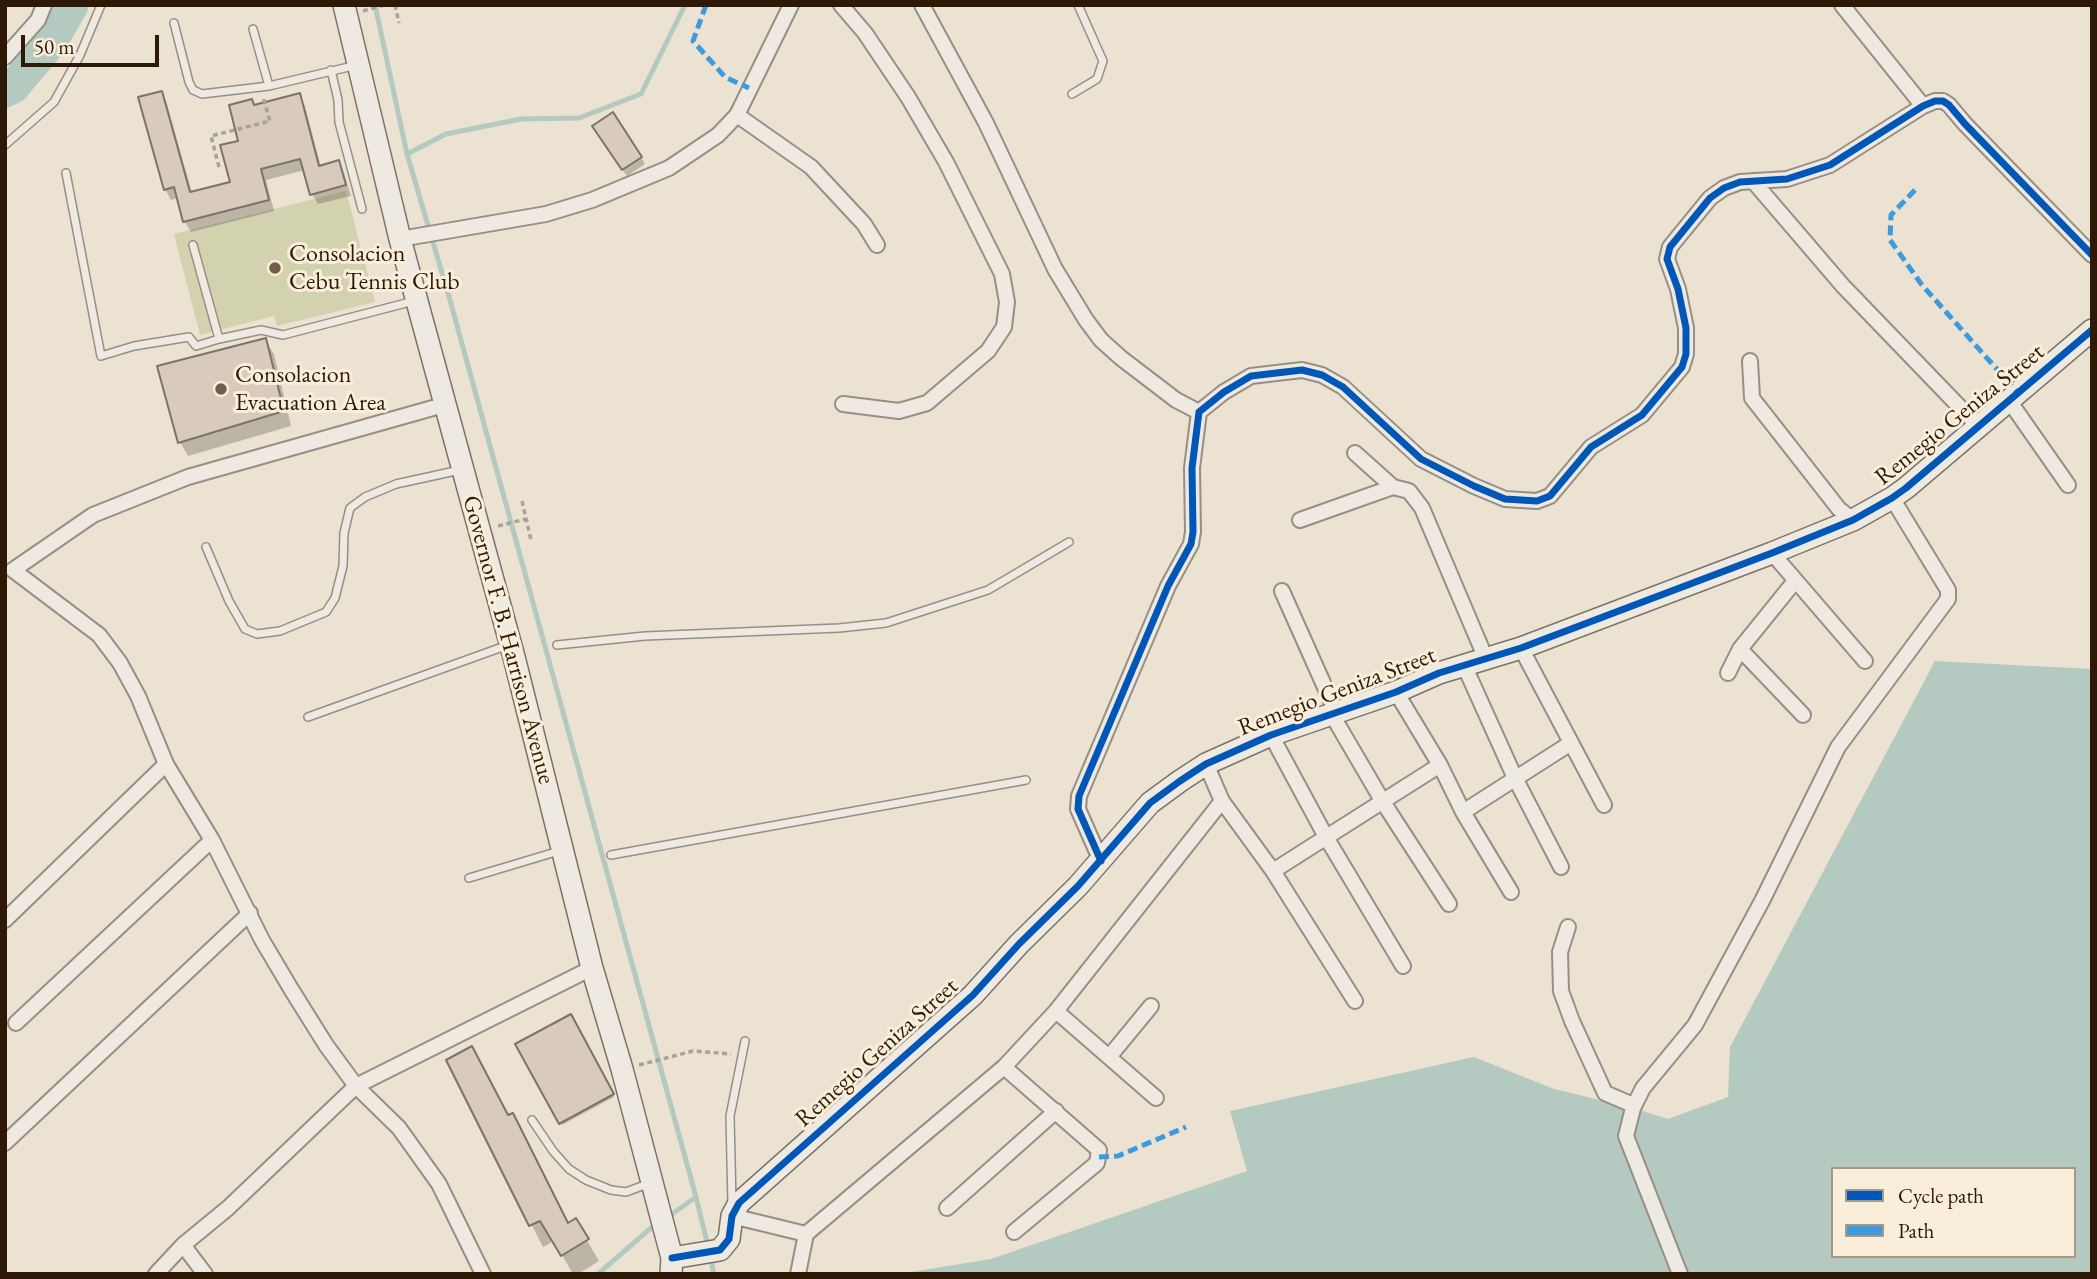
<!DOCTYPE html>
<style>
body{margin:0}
#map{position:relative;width:2097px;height:1279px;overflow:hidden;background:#ebe2d1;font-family:"EB Garamond",serif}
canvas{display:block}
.frame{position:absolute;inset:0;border:7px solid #2e1806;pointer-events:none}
.legend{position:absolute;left:1831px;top:1167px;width:245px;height:91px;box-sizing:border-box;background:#f9eeda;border:2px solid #a89885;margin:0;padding:9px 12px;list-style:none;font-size:21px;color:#2e1806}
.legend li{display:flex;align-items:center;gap:14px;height:35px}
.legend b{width:35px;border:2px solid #a89885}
.scale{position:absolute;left:21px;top:35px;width:138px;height:32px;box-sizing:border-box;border:4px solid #2e1806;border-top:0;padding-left:9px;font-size:21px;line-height:24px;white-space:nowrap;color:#2e1806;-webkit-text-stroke:5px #f9eeda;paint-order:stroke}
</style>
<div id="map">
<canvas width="2097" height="1279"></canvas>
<div class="frame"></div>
<ul class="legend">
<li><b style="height:9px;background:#0057b8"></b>Cycle path</li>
<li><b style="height:9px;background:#3d9add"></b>Path</li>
</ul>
<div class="scale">50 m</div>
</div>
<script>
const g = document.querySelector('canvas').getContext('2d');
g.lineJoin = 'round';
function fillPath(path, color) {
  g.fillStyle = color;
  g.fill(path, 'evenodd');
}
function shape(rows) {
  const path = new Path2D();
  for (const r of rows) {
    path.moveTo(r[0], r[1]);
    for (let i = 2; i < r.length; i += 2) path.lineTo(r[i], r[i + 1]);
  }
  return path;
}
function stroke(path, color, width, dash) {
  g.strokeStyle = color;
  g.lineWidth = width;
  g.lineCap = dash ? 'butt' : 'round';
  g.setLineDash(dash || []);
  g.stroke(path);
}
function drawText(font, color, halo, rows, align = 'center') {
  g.font = font + ' "EB Garamond",serif';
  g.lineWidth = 6;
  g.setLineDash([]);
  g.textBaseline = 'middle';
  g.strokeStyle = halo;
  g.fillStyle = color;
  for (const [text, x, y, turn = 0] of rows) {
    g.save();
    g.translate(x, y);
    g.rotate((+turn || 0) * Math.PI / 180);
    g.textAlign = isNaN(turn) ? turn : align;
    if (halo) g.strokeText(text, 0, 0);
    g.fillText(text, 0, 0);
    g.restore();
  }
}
const green = shape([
 [346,191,375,302,277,326,274,316,200,335,174,234]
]);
const water = shape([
 [1935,661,2092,669,2092,1274,899,1274,991,1259,1247,1171,1230,1111,1474,1057,1554,1089,1633,1108,1668,1119,1728,1097,1730,1047],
 [1833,1169,2074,1169,2074,1256,1833,1256]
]);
const shadow = shape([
 [161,93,167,104,192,193,232,183,240,142,255,107,299,95,305,106,321,167,338,162,344,173,351,196,318,204,312,194,305,170,266,180,274,211,191,232,185,222,178,198,171,200,165,189],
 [598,133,641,157,645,164,627,176],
 [265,340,274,354,291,426,188,456,180,442],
 [570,1016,614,1097,562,1125,517,1044],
 [448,1061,508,1117,569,1224,575,1220,599,1261,578,1274,573,1274,554,1241,543,1247]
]);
const stream = shape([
 [375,5,407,154,450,300,696,1197,708,1246],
 [407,154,446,134,521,119,579,118,641,94,685,5],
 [672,1214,696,1197],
 [710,1256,714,1274],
 [598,1274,651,1228]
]);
const river = shape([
 [5,91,13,87,51,42,72,5]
]);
const building = shape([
 [162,91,190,192,230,182,220,145,238,141,229,105,252,99,254,105,300,93,319,166,339,160,346,185,310,195,300,159,261,169,269,200,183,222,174,187,164,190,138,97,162,91],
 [613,112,642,157,622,170,592,126,613,112],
 [266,338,284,411,178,443,157,366,266,338],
 [571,1014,614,1094,559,1124,515,1044,571,1014],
 [472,1046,508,1115,513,1113,568,1223,576,1218,589,1239,561,1256,540,1221,529,1226,446,1060,472,1046]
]);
const path = shape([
 [395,5,399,23],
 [363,11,384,5],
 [219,167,211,136,270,121,263,97],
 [522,501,531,540],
 [498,526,526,519],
 [639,1065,693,1051,731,1054]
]);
const lane = shape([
 [174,23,189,82,193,90,202,94,269,86],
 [253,29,269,86,357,65],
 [331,70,338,100,339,122,362,209],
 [1072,94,1097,79,1103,61,1078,5],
 [5,145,54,102,80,55,101,5],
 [66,173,101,356,134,346,189,337,196,346,219,339,261,330,283,335,414,301],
 [193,245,219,339],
 [206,547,229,601,245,629,257,634,280,631,326,612,335,598,343,566,344,533,350,508,365,497,396,484,460,470],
 [557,645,645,636,839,628,886,623,988,590,1069,542],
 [308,717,508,645],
 [611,855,1026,780],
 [469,878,559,851],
 [532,1120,553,1151,569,1169,586,1180,611,1190,626,1192,650,1183],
 [732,1204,730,1116,745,1041]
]);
const street = shape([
 [841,5,865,33,908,97,946,162,1002,274,1007,302,1004,327,988,351,927,403,899,411,843,404],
 [922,5,986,123,1055,269,1086,320,1101,340,1121,358,1176,400,1199,412],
 [1842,5,1923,106],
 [5,57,38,20,44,5],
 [737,115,811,167,864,224,877,245],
 [1753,181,1843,286,1979,427],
 [400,239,546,214,592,200,669,168,718,135,737,115,791,5],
 [1750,361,1752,398,1839,509,1853,520],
 [2010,402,2068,485],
 [1355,453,1393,487,1409,491,1422,508,1486,659],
 [1300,520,1393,487],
 [1772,553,1865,661],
 [1282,591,1336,712],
 [1521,648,1604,805],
 [1740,649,1803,715],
 [1464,665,1515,778,1561,867],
 [1728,673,1740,649,1795,581],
 [1396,692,1440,765,1463,812,1511,892],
 [1331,713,1383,802,1449,904],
 [1271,735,1326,837,1403,966],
 [166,764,138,696,120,663,99,635,13,570,93,515,188,477,447,404],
 [1206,764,1222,801,1273,871,1355,1001],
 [1463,812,1571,743],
 [1101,861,1078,809,1079,796,1168,586,1191,544,1193,532,1192,468,1199,412,1224,392,1251,376,1302,370,1322,375,1343,387,1421,459,1474,486,1505,499,1537,501,1550,496,1591,447,1642,415,1682,367,1686,354,1686,328,1678,289,1667,259,1670,247,1710,198,1724,188,1740,182,1787,179,1830,165,1923,106,1935,101,1943,101,1949,105,1965,124,2092,255],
 [1273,871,1440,765],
 [5,920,166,764,212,840,262,940,291,989,326,1045,356,1086,399,1128,439,1184,483,1274],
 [1568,927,1560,952,1561,991,1572,1021,1605,1093,1633,1105],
 [1056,1011,1156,1098],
 [16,1023,212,840],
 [1109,1057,1151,1006],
 [1004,1067,1099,1150,1097,1163,1014,1232],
 [5,1143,250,913],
 [947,1208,1056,1111],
 [732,1216,806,1234],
 [183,1245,205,1274],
 [156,1274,183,1245,228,1208,356,1086,592,968],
 [798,1274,806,1234,1004,1067,1056,1011,1222,801],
 [1680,1274,1626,1136,1633,1108,1643,1088,1695,1025,1762,901,1838,747,1948,599,1948,590,1892,498]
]);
const secondary = shape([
 [344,5,400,239,514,657,592,968,622,1069,672,1258,671,1274],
 [672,1258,720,1250,729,1239,732,1216,739,1203,973,995,1019,944,1078,886,1150,803,1180,781,1206,764,1271,735,1396,692,1439,673,1521,648,1772,553,1853,520,1892,498,1906,488,2092,330]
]);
const quiet = shape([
 [706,5,693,41,725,77,749,88],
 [1915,190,1891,215,1890,240,1922,285,2019,394],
 [1099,1157,1118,1156,1186,1127]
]);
const cycleway = shape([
 [1101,861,1078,809,1079,796,1168,586,1191,544,1193,532,1192,468,1199,412,1224,392,1251,376,1302,370,1322,375,1343,387,1421,459,1474,486,1505,499,1537,501,1550,496,1591,447,1642,415,1682,367,1686,354,1686,328,1678,289,1667,259,1670,247,1710,198,1724,188,1740,182,1787,179,1830,165,1923,106,1935,101,1943,101,1949,105,1965,124,2092,255],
 [672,1258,720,1250,729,1239,732,1216,739,1203,973,995,1019,944,1078,886,1150,803,1180,781,1206,764,1271,735,1396,692,1439,673,1521,648,1772,553,1853,520,1892,498,1906,488,2092,330]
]);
const markers = [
 [275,268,7,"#705f4d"],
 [221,389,7,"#705f4d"]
];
const poiNames = [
 ["Consolacion",289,254],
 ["Cebu Tennis Club",289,282],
 ["Consolacion",235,375],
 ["Evacuation Area",235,403]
];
const streetNames = [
 ["Remegio Geniza Street",1960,415,-39],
 ["Governor F. B. Harrison Avenue",508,640,75],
 ["Remegio Geniza Street",1337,692,-21],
 ["Remegio Geniza Street",877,1053,-42]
];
fillPath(green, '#d2d2af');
fillPath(water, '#b4c9c0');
fillPath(shadow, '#0003');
stroke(stream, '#b4c9c0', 5);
stroke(river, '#b4c9c0', 33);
fillPath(building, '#d8cabd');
stroke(building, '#7c7368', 2);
stroke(lane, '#978f83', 10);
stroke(street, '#978f83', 18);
stroke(secondary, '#7c7368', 24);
stroke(path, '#a9a29a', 3.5, [5, 3.5]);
stroke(lane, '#eeeae1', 7);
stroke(street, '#eeeae1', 14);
stroke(secondary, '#eeeae1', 21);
stroke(quiet, '#3d9add', 5, [10, 5]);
stroke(cycleway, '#0057b8', 7);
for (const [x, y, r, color] of markers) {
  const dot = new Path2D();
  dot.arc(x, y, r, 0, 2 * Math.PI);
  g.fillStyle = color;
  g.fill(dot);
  stroke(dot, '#f9eeda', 2.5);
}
drawText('24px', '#2e1806', '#f9eeda', poiNames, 'left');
drawText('24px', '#2e1806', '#f9eeda', streetNames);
</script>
